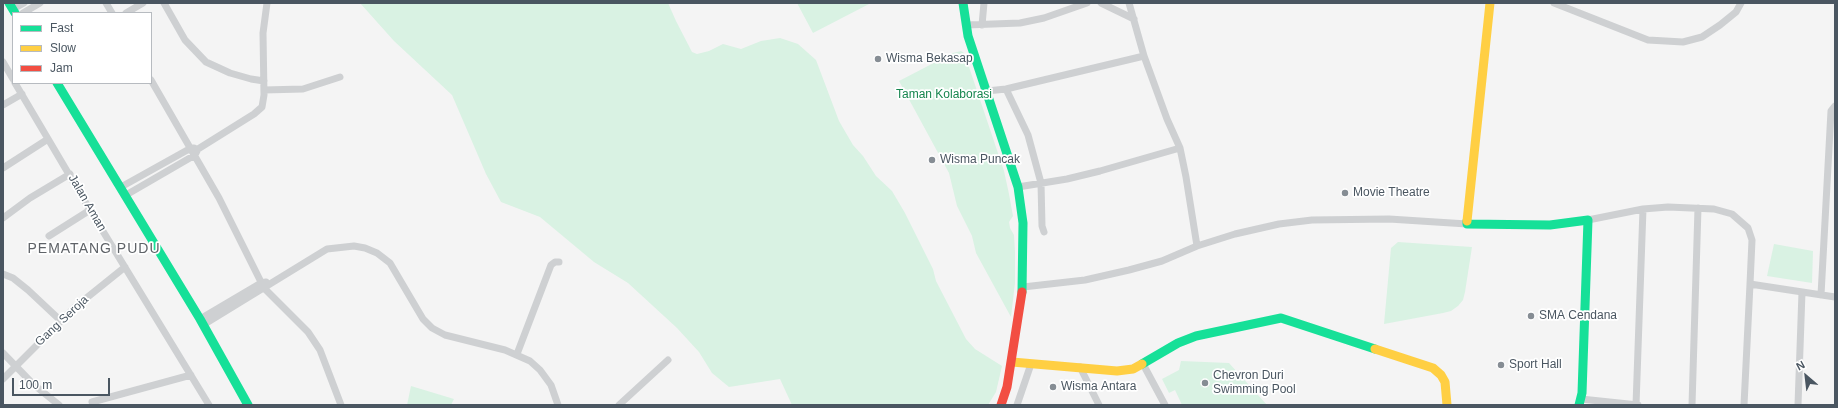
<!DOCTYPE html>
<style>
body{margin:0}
#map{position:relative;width:1838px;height:408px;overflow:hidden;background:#f4f4f4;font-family:Helvetica,sans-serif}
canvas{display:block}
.frame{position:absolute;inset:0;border:4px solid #4a5661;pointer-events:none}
.legend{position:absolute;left:12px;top:12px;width:140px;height:72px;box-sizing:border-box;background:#fff;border:1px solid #b7bbc0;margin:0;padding:5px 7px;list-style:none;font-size:12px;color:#4a5661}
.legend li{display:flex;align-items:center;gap:8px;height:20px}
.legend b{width:20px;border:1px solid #b7bbc0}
.north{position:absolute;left:1786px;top:356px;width:40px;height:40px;-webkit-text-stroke:3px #fff;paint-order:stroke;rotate:332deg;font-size:11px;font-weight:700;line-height:16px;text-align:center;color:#4a5661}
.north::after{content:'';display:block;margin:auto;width:14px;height:18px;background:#4a5661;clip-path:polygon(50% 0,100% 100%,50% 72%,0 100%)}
.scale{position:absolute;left:12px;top:378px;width:98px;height:18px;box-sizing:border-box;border:2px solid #4a5661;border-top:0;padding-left:5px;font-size:12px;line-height:14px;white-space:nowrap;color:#4a5661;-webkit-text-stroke:3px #fff;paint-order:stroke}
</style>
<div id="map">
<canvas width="1838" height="408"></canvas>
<div class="frame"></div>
<ul class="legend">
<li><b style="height:5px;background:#16e098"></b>Fast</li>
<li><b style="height:5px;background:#ffcf43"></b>Slow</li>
<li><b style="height:5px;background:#f24e42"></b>Jam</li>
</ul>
<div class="north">N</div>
<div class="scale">100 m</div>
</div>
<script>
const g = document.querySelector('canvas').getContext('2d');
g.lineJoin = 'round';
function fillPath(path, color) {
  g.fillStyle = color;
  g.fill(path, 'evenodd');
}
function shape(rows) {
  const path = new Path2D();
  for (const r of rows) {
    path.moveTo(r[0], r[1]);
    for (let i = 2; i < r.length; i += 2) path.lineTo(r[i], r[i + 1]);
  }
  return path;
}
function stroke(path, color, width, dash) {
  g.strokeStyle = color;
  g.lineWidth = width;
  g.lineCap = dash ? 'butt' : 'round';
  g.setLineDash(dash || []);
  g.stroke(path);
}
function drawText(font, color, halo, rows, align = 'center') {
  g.font = font + ' Helvetica,sans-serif';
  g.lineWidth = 3.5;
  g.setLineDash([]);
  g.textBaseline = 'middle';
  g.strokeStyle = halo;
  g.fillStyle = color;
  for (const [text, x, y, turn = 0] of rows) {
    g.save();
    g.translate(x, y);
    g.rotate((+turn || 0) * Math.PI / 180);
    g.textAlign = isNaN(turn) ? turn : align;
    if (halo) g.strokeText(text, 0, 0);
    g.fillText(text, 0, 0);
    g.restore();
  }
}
const green = shape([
 [360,3,668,3,676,21,692,52,697,54,709,51,723,44,741,49,761,41,780,38,798,44,816,60,839,121,853,145,863,156,876,176,892,191,905,213,933,269,936,281,966,339,975,349,1002,366,996,392,988,405,792,405,780,379,729,387,712,373,699,352,677,328,628,283,594,262,540,217,501,202,486,174,452,95,394,41],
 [797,3,871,3,813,33],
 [961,51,964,53,966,58,1004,171,1009,194,1013,216,1009,222,1010,228,1014,235,1015,252,1015,283,1011,317,976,253,972,236,957,206,949,173,899,81,953,53],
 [1398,242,1472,247,1465,292,1463,300,1458,306,1451,311,1443,313,1384,324,1391,248],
 [1774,244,1813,251,1812,283,1767,276],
 [1181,361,1229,363,1267,405,1182,405,1175,390,1169,393,1162,379,1179,370],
 [411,386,454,399,451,405,407,405]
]);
const street = shape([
 [106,3,112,13],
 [164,3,185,40,206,62,230,73,251,79,264,81],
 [1101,3,1134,19],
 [1129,3,1144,56,1167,119,1180,148,1186,177,1197,246],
 [1554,3,1648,40,1683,42,1702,37,1720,25,1736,12,1741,3],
 [13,9,24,3],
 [23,13,40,3],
 [126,13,143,3],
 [966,25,1020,23,1044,18,1087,3],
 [982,25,984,3],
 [3,62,13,79],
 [151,80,219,198,264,288,308,332,320,350,341,405],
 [15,83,90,210,209,405],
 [1006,89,1028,135,1041,183,1042,226,1044,232],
 [264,90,303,89,340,77],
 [987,91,1006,89,1144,56],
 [3,105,22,94],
 [3,168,48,139],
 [121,187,191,148,194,148],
 [1018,187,1067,179,1100,171,1180,148],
 [126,195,195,155,198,149,254,114,262,107,264,95,263,33,267,3],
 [3,218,30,198,70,174],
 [1588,220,1643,209,1668,207,1714,209,1732,214,1748,228,1752,240,1750,284,1835,297],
 [49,236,90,210],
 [3,274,13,278,28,290,61,321],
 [1023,287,1085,280,1129,270,1162,261,1197,246,1235,234,1279,224,1312,220,1389,219,1467,224],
 [1821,295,1831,111,1835,106],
 [200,319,261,283,266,282],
 [203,325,327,249,354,246,365,248,377,253,390,263,423,319,432,328,445,335,505,350,530,361,540,370,551,385,558,405],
 [3,353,33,384,59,405],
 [517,354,551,265,555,262,559,262],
 [1143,364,1165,405],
 [1080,367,1099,405],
 [3,379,74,308,125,267],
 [1581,399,1638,405],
 [92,402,191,375],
 [619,405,668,360],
 [1017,405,1031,364],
 [1636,405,1643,209],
 [1692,405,1698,208],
 [1744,405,1750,284],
 [1798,405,1802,292]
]);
const fast = shape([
 [9,3,15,13],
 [963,3,968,36,1018,187,1023,223,1022,292],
 [57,83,200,319,248,405],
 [1467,221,1467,224,1550,225,1588,220,1582,393,1579,405],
 [1142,364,1178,343,1196,336,1281,318,1375,349]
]);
const slow = shape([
 [1467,221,1490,3],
 [1375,349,1433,368,1441,375,1445,382,1447,405],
 [1012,362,1117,371,1133,369,1142,364]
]);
const jam = shape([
 [1001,405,1007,387,1022,292]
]);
const markers = [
 [878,59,4,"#868d94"],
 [932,160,4,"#868d94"],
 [1345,193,4,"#868d94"],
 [1531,316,4,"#868d94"],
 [1501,365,4,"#868d94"],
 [1205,383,4,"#868d94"],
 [1053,387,4,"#868d94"]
];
const poiNames = [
 ["Wisma Bekasap",886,59],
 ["Wisma Puncak",940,160],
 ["Movie Theatre",1353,193],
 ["SMA Cendana",1539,316],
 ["Sport Hall",1509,365],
 ["Chevron Duri",1213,376],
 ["Swimming Pool",1213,390],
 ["Wisma Antara",1061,387]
];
const parkNames = [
 ["Taman Kolaborasi",944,95]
];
const streetNames = [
 ["Jalan Aman",87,203,60],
 ["Gang Seroja",62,321,-43]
];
const quarterNames = [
 ["PEMATANG PUDU",94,249]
];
fillPath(green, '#d9f2e3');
stroke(street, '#ced0d2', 7);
stroke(fast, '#16e098', 9);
stroke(slow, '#ffcf43', 9);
stroke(jam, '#f24e42', 9);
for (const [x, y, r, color] of markers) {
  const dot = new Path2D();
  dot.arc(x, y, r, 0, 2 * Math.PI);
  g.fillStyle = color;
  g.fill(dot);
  stroke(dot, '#fff', 1.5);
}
drawText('12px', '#4a5661', '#fff', poiNames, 'left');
drawText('12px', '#17864f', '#fff', parkNames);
drawText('12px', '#4a5661', '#fff', streetNames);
g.letterSpacing = '1px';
drawText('14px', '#5f6368', '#fff', quarterNames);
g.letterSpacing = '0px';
</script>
